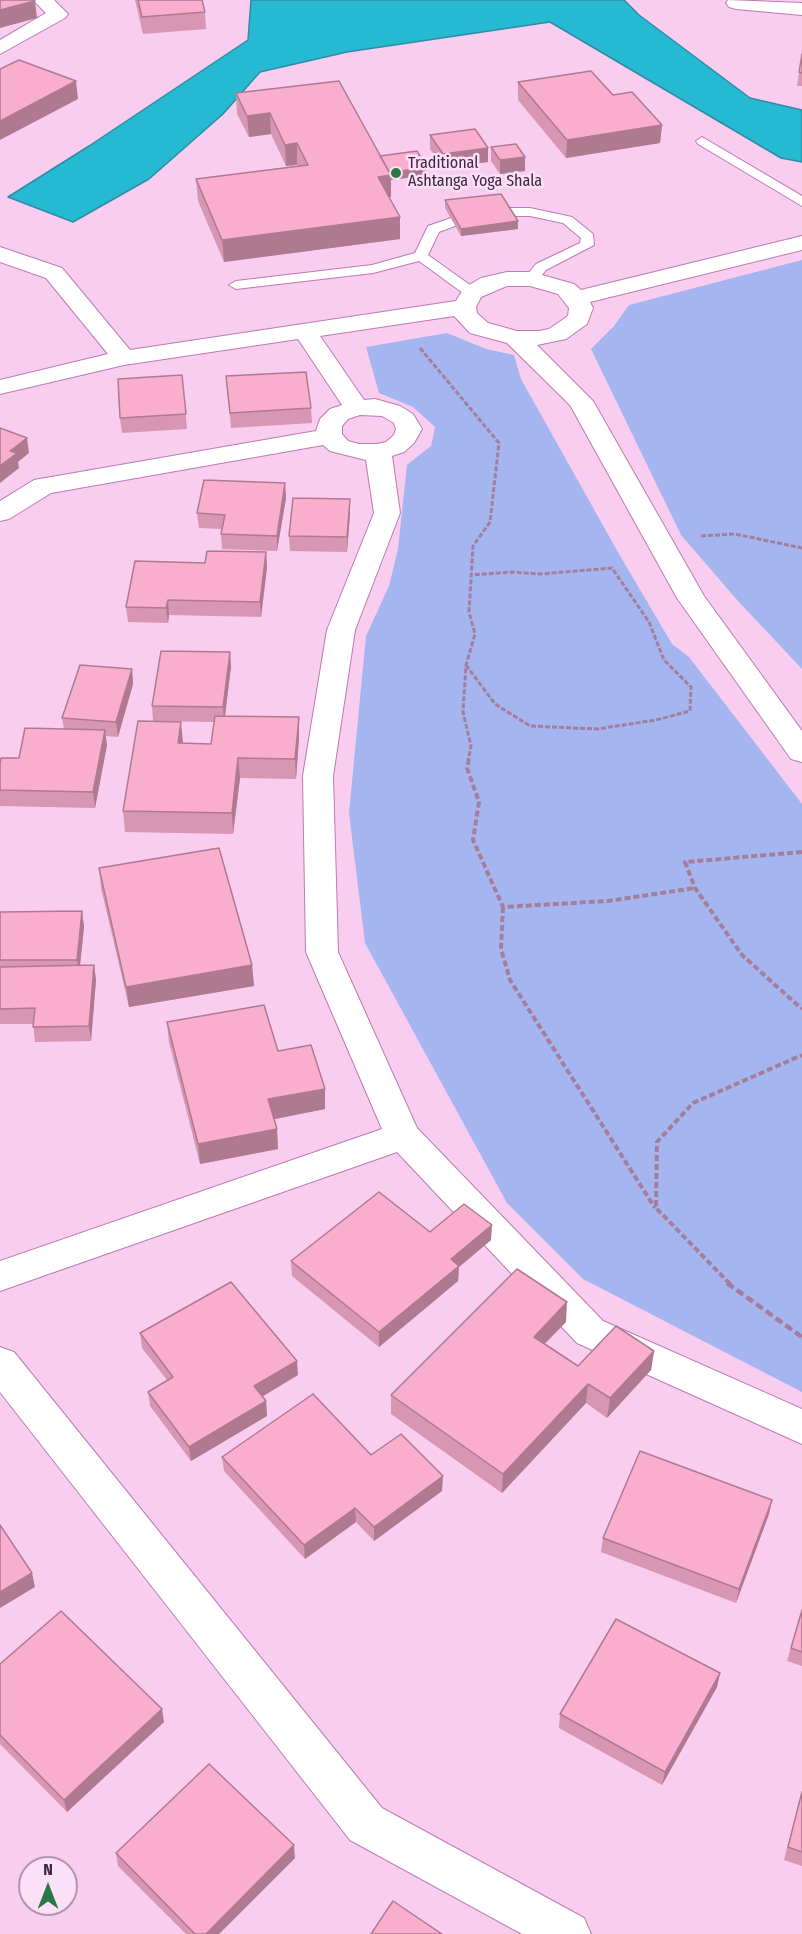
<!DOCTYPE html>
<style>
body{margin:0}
#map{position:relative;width:802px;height:1934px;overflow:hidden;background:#f8cdf0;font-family:"Fira Sans Condensed",sans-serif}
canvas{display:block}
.north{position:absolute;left:18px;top:1856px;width:60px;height:60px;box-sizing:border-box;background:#fce0f7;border:2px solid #b196ad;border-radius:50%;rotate:0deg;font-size:16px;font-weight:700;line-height:24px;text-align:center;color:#41263d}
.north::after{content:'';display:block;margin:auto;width:21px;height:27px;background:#297646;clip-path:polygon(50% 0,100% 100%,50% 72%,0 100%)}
</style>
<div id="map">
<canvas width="802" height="1934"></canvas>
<div class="north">N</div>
</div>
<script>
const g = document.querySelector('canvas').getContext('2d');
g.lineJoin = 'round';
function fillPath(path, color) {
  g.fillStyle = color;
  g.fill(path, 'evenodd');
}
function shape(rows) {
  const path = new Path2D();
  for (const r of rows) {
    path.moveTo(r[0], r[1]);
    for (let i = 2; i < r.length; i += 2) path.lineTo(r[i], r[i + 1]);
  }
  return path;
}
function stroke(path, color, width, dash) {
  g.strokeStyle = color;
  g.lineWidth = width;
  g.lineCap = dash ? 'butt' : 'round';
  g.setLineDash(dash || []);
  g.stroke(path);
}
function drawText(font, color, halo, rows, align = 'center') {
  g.font = font + ' "Fira Sans Condensed",sans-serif';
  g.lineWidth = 5;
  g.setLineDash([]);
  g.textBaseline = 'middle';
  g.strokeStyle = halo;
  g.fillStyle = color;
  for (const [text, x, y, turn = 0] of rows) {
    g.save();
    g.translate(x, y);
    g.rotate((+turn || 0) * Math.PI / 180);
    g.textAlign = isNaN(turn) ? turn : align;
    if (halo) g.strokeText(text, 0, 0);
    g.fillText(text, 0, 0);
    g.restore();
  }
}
const green = shape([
 [802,260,802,669,738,601,681,535,591,349,614,326,629,305],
 [447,333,486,349,514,355,521,379,619,554,672,644,689,657,802,804,802,1392,583,1279,507,1203,365,943,349,813,366,636,389,586,398,549,407,465,431,446,435,427,413,407,379,393,366,347]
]);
const water = shape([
 [251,0,624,0,639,15,750,98,802,110,802,162,781,158,550,22,347,52,260,72,223,114,149,179,73,222,8,197,89,146,248,40,251,0]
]);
const pathFar2 = shape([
 [420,348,499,443,490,522,473,546,469,612,475,634,466,665,463,712,471,746,468,761],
 [701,536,735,534,802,548],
 [466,665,495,704,530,726,597,729,656,720,690,711,691,687,664,660,649,622,612,568,541,574,512,572,471,575]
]);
const pathFar1 = shape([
 [469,759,467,768,479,802,473,840,503,907,608,901,695,888],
 [802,852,685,862,695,888,742,955,802,1009],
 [503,907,501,949,510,980,655,1208],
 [730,1284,656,1208,657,1142,693,1103,802,1055]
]);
const path = shape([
 [727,1283,802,1337]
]);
const lane = shape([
 [702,137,802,196,802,206,698,144,696,141,702,137],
 [480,208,530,208,572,217,593,234,594,245,546,270,536,282,526,282,524,279,536,264,580,243,581,238,563,223,530,216,481,216,439,232,428,255,477,290,477,296,467,296,419,261,373,273,236,289,229,285,236,281,372,265,415,253,428,226,480,208]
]);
const street = shape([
 [33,0,54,0,68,14,65,18,0,54,0,40,46,13,33,0],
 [728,0,802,3,802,15,736,9,729,7,726,3,728,0],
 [802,236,802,250,590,302,593,308,587,324,566,339,537,345,593,401,704,596,802,731,802,762,791,759,677,598,570,405,507,343,470,333,454,316,320,336,364,400,375,399,400,406,413,414,422,429,414,443,404,452,392,456,400,513,355,630,333,776,338,952,417,1128,603,1321,802,1409,802,1444,577,1343,397,1152,0,1291,0,1261,382,1129,306,952,303,776,327,630,374,513,366,460,330,451,323,445,51,493,9,519,0,521,0,501,34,480,316,431,320,419,330,409,342,405,298,339,124,365,0,394,0,380,108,354,46,278,0,262,0,247,62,268,130,350,456,301,464,288,481,278,507,272,531,272,574,284,581,290,802,236],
 [507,286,530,286,558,294,569,308,568,316,549,329,539,331,517,331,488,323,477,313,476,307,481,297,507,286],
 [360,415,382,416,394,423,396,429,394,435,386,442,377,444,359,444,348,441,342,434,342,426,348,419,360,415],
 [0,1347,14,1352,382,1808,584,1918,591,1934,522,1934,350,1840,0,1392,0,1347]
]);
const wall = shape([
 [135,0,202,0,205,12,206,29,143,34],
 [802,54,802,86,797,86],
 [518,82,613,95,662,125,660,143,566,158,518,100],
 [236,93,427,175,391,180,391,197,389,197,400,239,224,262,198,201,196,179,298,166,297,165,286,166,271,134,249,137,237,114],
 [430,135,488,148,488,162,443,168,430,149],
 [491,147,525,171,500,174,491,161],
 [445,200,518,221,518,229,461,236,445,208],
 [182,375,187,429,122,433,120,418],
 [226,376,311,408,312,423,231,428],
 [285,483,286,498,277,551,222,549,221,534,222,529,199,528,197,513],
 [350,514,347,552,290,551,289,536],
 [266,552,267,567,261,617,169,615,168,623,128,622,126,607,205,563],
 [230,652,231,667,225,716,299,717,299,738,296,779,240,778,233,834,125,832,123,811,183,744,211,744,214,722,153,721,152,706],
 [132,669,133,684,118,737,105,736,107,745,95,808,0,806,0,764,19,758,64,729,62,718],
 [99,868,252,965,254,986,129,1007,101,888],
 [82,911,84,927,80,965,94,965,96,980,91,1041,35,1042,33,1024,0,1024,0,912],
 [167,1022,278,1051,325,1109,274,1119,277,1129,278,1149,200,1164,169,1042],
 [430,1232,491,1240,459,1267,458,1281,379,1347,292,1276,291,1261],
 [566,1322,545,1344,578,1366,654,1351,651,1370,607,1418,586,1403,502,1493,391,1414,391,1395],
 [140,1333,298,1375,262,1396,266,1401,267,1416,191,1461,150,1406,148,1392,167,1380,142,1348],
 [371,1455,442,1491,374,1541,356,1522,305,1559,224,1471,222,1457],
 [772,1500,769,1514,736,1603,601,1552,603,1538],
 [802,1610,802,1666,787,1661],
 [0,1664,164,1722,67,1812,0,1744],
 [720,1673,717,1687,662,1785,559,1728,560,1714],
 [802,1790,802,1866,784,1860],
 [116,1853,295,1858,219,1934,186,1934,118,1866]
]);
const shadedWall = shape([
 [35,1,37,18,0,28,0,10],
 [76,81,78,99,0,140,0,121],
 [270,113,271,134,249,137,247,116],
 [662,125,660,143,566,158,567,140],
 [297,143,297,165,286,166,285,145],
 [488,148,488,162,443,168,443,154],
 [525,157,525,171,500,174,500,160],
 [427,168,427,175,391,180,391,197,378,198,378,177,387,173],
 [400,217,400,239,224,262,222,240],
 [518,221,518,229,461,236,461,229],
 [27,438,29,453,18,462,19,468,0,483,0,466,10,451],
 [285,483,286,498,277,551,277,536],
 [350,499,350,514,347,552,347,537],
 [266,552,267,567,261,617,260,602],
 [168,600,169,615,168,623,166,608],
 [230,652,231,667,224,723,223,707],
 [132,669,133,684,118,737,116,722],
 [299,717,299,738,296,779,295,759],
 [181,722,183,742,180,764,178,743],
 [105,730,107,745,95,808,93,792],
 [238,758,240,778,233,834,232,813],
 [82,911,84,927,79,975,77,960],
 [94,965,96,980,91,1041,89,1026],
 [252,965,254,986,129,1007,126,987],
 [325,1089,325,1109,270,1120,268,1099],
 [277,1129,278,1149,200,1164,198,1144],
 [492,1225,491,1240,459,1267,458,1281,379,1347,379,1332,451,1259],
 [567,1302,566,1322,532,1356,534,1337],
 [654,1351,651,1370,607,1418,610,1398],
 [297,1361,298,1375,255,1401,254,1386],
 [588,1384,586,1403,502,1493,503,1474],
 [266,1401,267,1416,191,1461,189,1447],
 [443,1476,442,1491,374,1541,374,1527],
 [772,1500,769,1514,736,1603,739,1589],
 [355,1508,356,1522,305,1559,304,1545],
 [32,1573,35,1587,0,1608,0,1592],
 [720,1673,717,1687,662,1785,665,1772],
 [162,1709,164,1722,67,1812,64,1800],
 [294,1845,295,1858,219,1934,206,1934]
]);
const building = shape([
 [0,0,34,0,35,1,0,10,0,0],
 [138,0,202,0,205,12,142,17,138,0],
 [802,54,802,73,799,72,802,54],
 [19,60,76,81,0,121,0,69,19,60],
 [591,71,613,95,632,92,662,125,567,140,518,82,591,71],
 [339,81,391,175,378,177,400,217,222,240,196,179,308,165,297,143,285,145,270,113,247,116,236,93,339,81],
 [475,129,488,148,443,154,430,135,475,129],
 [516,144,525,157,500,160,491,147,516,144],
 [417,151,427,168,389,172,380,156,417,151],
 [501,194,518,221,461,229,445,200,501,194],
 [306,372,311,408,230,413,226,376,306,372],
 [182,375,186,414,120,418,118,379,182,375],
 [0,428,27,438,10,451,17,453,0,466,0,428],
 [204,480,285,483,277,536,221,534,225,515,197,513,204,480],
 [293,498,350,499,347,537,289,536,293,498],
 [207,551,266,552,260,602,168,600,166,608,126,607,135,561,205,563,207,551],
 [161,651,230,652,223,707,152,706,161,651],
 [80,665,132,669,116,722,62,718,80,665],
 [215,716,299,717,295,759,238,758,232,813,123,811,138,721,181,722,178,743,211,744,215,716],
 [25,728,105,730,93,792,0,790,0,764,1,758,19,758,25,728],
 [219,848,252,965,126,987,99,868,219,848],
 [82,911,77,960,0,960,0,912,82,911],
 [94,965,89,1026,33,1027,35,1008,0,1009,0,967,94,965],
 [264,1005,278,1051,311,1045,325,1089,268,1099,277,1129,198,1144,167,1022,264,1005],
 [379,1192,430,1232,464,1204,492,1225,451,1259,459,1266,379,1332,291,1261,379,1192],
 [517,1269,567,1302,534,1337,578,1366,616,1326,654,1351,610,1398,588,1384,503,1474,391,1395,517,1269],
 [231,1282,297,1361,254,1386,266,1401,189,1447,148,1392,173,1377,140,1333,231,1282],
 [313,1394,371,1455,401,1434,443,1476,374,1527,355,1508,304,1545,222,1457,313,1394],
 [640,1451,772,1500,739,1589,603,1538,640,1451],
 [0,1525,32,1573,0,1592,0,1525],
 [802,1610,802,1652,791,1648,802,1610],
 [61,1611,162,1709,64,1800,0,1735,0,1664,61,1611],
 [616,1619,720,1673,665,1772,560,1714,616,1619],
 [209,1764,294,1845,206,1934,195,1934,116,1853,209,1764],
 [802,1792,802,1852,788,1847,802,1792],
 [393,1901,442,1934,371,1934,393,1901]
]);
const markers = [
 [396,173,6,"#297646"]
];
const farPoinames = [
 ["Traditional",408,164],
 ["Ashtanga Yoga Shala",408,182]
];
fillPath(green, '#a5b5ef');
fillPath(water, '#25b9d2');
stroke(water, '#2d8da5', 1.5);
stroke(lane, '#bd7bb2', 2);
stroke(street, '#bd7bb2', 2);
stroke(pathFar2, '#a37f9d', 3, [5, 2]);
stroke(pathFar1, '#a37f9d', 4, [6, 3]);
stroke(path, '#a37f9d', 4.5, [8, 4]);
fillPath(lane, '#fff');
fillPath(street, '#fff');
fillPath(wall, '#d796b1');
fillPath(shadedWall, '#af7a90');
fillPath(building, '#faaece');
stroke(building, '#af7a90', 1.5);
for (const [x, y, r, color] of markers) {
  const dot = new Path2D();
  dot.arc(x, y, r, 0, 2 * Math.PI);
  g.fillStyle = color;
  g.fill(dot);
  stroke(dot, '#fce0f7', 2);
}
drawText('16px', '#41263d', '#fce0f7', farPoinames, 'left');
</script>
